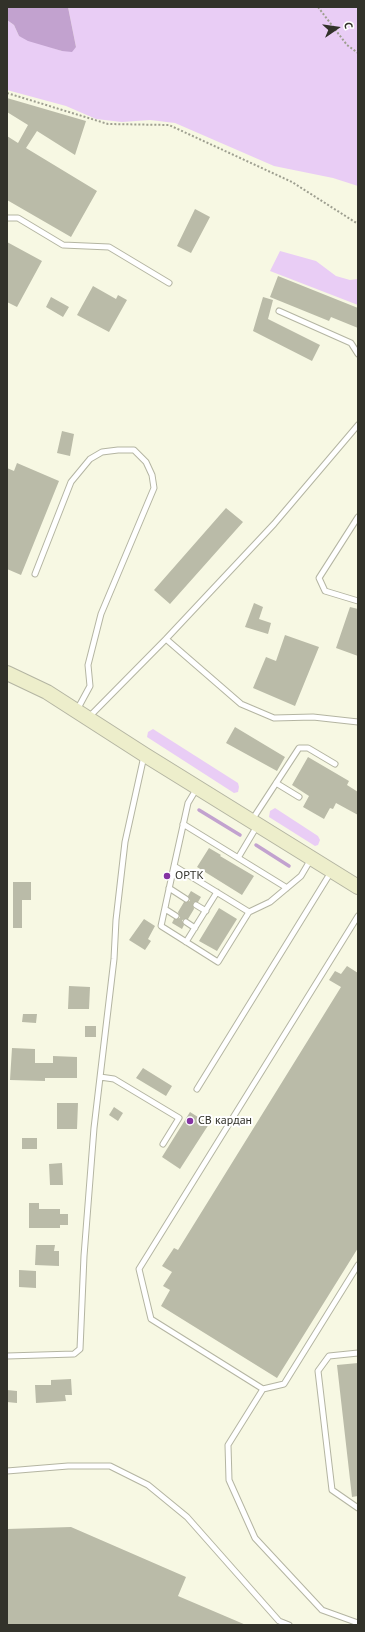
<!DOCTYPE html>
<meta charset="utf-8">
<style>
body{margin:0}
#map{position:relative;width:365px;height:1632px;overflow:hidden;background:#f7f8e3;font-family:"PT Sans",sans-serif}
canvas{display:block}
.frame{position:absolute;inset:0;border:8px solid #32322a;pointer-events:none}
.north{position:absolute;left:317px;top:8px;width:40px;height:40px;-webkit-text-stroke:3px #fff;paint-order:stroke;rotate:77deg;font-size:11px;font-weight:700;line-height:16px;text-align:center;color:#32322a}
.north::after{content:'';display:block;margin:auto;width:14px;height:18px;background:#32322a;clip-path:polygon(50% 0,100% 100%,50% 72%,0 100%)}
</style>
<div id="map">
<canvas width="365" height="1632"></canvas>
<div class="frame"></div>
<div class="north">С</div>
</div>
<script>
const g = document.querySelector('canvas').getContext('2d');
g.lineJoin = 'round';
function fillPath(path, color) {
  g.fillStyle = color;
  g.fill(path, 'evenodd');
}
function shape(rows) {
  const path = new Path2D();
  for (const r of rows) {
    path.moveTo(r[0], r[1]);
    for (let i = 2; i < r.length; i += 2) path.lineTo(r[i], r[i + 1]);
  }
  return path;
}
function stroke(path, color, width, dash) {
  g.strokeStyle = color;
  g.lineWidth = width;
  g.lineCap = dash ? 'butt' : 'round';
  g.setLineDash(dash || []);
  g.stroke(path);
}
function drawText(font, color, halo, rows, align = 'center') {
  g.font = font + ' "PT Sans",sans-serif';
  g.lineWidth = 4;
  g.setLineDash([]);
  g.textBaseline = 'middle';
  g.strokeStyle = halo;
  g.fillStyle = color;
  for (const [text, x, y, turn = 0] of rows) {
    g.save();
    g.translate(x, y);
    g.rotate((+turn || 0) * Math.PI / 180);
    g.textAlign = isNaN(turn) ? turn : align;
    if (halo) g.strokeText(text, 0, 0);
    g.fillText(text, 0, 0);
    g.restore();
  }
}
const green = shape([
 [68,7,358,7,358,186,333,178,274,166,175,123,150,120,122,122,96,119,66,106,7,90,7,20,14,25,19,36,62,51,76,47],
 [280,251,316,261,336,276,350,280,358,279,358,305,270,271],
 [153,729,238,783,239,787,238,792,234,793,147,737,148,732],
 [275,808,318,836,320,840,318,845,315,846,269,817,270,811]
]);
const water = shape([
 [7,7,68,7,76,47,72,52,62,51,28,41,19,36,14,25,7,20]
]);
const stream = shape([
 [199,810,240,835],
 [256,845,289,866]
]);
const building = shape([
 [7,98,86,121,75,155,37,131,26,148,97,191,71,237,7,200,7,136,18,143,28,125,7,112],
 [195,209,210,217,191,253,177,246],
 [7,242,42,261,17,307,7,302],
 [278,276,358,308,358,328,331,317,329,321,270,297],
 [93,286,116,299,118,295,127,300,109,332,77,315],
 [51,297,69,307,63,317,46,307],
 [263,297,273,300,268,319,320,345,312,361,253,331],
 [62,431,74,434,70,456,57,453],
 [17,463,59,481,21,575,7,569,7,468,14,471],
 [226,508,243,522,170,604,154,590],
 [254,603,263,607,259,619,271,623,268,634,245,627],
 [350,607,358,609,358,656,336,648],
 [285,635,319,647,295,706,253,688,266,657,276,661],
 [235,727,285,757,277,771,226,743],
 [308,757,349,781,347,785,358,792,358,815,336,803,333,809,330,808,324,819,303,807,309,796,292,785],
 [209,848,221,855,220,856,254,876,242,895,197,867],
 [13,882,31,882,31,900,22,900,22,928,13,928],
 [191,891,201,897,198,902,193,903,194,909,188,919,182,920,184,925,182,929,172,923,174,919,180,918,178,912,184,902,190,901,188,896],
 [219,908,237,919,217,951,199,941],
 [144,919,155,926,148,939,151,941,145,950,129,940],
 [347,966,358,973,358,1248,277,1378,161,1306,170,1290,163,1286,172,1272,162,1266,174,1248,178,1250,341,987,329,980,335,971,341,974],
 [69,986,90,987,89,1009,68,1009],
 [23,1014,37,1014,36,1023,22,1022],
 [85,1026,96,1026,96,1037,85,1037],
 [12,1048,35,1049,35,1063,53,1063,53,1056,77,1057,77,1078,45,1078,45,1081,10,1080],
 [143,1068,172,1086,166,1096,136,1078],
 [57,1103,78,1103,77,1129,57,1129],
 [114,1107,123,1113,118,1121,109,1115],
 [190,1112,209,1124,180,1169,162,1157],
 [22,1138,37,1138,37,1149,22,1149],
 [62,1163,63,1185,50,1185,49,1164],
 [29,1203,39,1203,39,1209,60,1209,60,1214,68,1214,68,1225,60,1225,60,1228,29,1228],
 [36,1245,55,1245,54,1251,59,1251,59,1266,35,1265],
 [19,1270,36,1271,36,1288,19,1287],
 [358,1363,358,1496,352,1497,337,1365],
 [71,1379,72,1395,65,1395,66,1401,36,1403,35,1385,51,1385,51,1380],
 [7,1390,17,1391,17,1403,7,1402],
 [71,1527,186,1577,178,1596,246,1625,7,1625,7,1529]
]);
const path = shape([
 [318,7,347,45,358,53],
 [7,93,108,124,169,125,292,182,358,224]
]);
const lane = shape([
 [7,218,18,218,63,245,109,247,169,283],
 [279,311,351,343,358,354],
 [358,517,319,578,325,591,358,601],
 [35,574,71,482,90,459,102,452,118,450,134,450,146,462,152,475,154,488,101,614,88,665,90,686,77,710],
 [166,639,241,704,274,718,313,717,358,722],
 [89,717,166,639,274,524,358,425],
 [276,783,299,797],
 [197,788,188,803,174,866,249,912,270,902,301,876,311,859],
 [252,820,299,748,308,748,335,764],
 [183,824,287,888],
 [238,858,257,826],
 [174,866,161,926,218,962,249,912],
 [169,888,186,899],
 [196,905,206,911],
 [165,909,176,916],
 [358,916,139,1269,151,1319,263,1389,284,1384,358,1265],
 [186,922,195,928],
 [186,942,217,892],
 [100,1077,114,1079,179,1118,163,1144],
 [197,1089,331,872],
 [358,1353,329,1356,318,1371,332,1490,358,1508],
 [7,1356,74,1354,80,1349,84,1256,94,1128,114,959,116,920,125,842,144,756],
 [263,1389,228,1445,229,1480,255,1538,322,1610,358,1623],
 [7,1471,68,1466,110,1466,148,1485,187,1517,279,1621,289,1625]
]);
const secondary = shape([
 [7,673,47,692,145,755,358,887]
]);
const markers = [
 [167,876,4,"#8533a2"],
 [190,1121,4,"#8533a2"]
];
const poiNames = [
 ["ОРТК",175,876],
 ["СВ кардан",198,1121]
];
fillPath(green, '#e9cdf5');
fillPath(water, '#c2a2cf');
stroke(stream, '#c2a2cf', 3.5);
fillPath(building, '#babba8');
stroke(lane, '#b4b5a2', 7);
stroke(secondary, '#b4b5a2', 16);
stroke(path, '#9e9f90', 2, [2, 2]);
stroke(lane, '#fff', 5);
stroke(secondary, '#edeecb', 14);
for (const [x, y, r, color] of markers) {
  const dot = new Path2D();
  dot.arc(x, y, r, 0, 2 * Math.PI);
  g.fillStyle = color;
  g.fill(dot);
  stroke(dot, '#fff', 1.5);
}
drawText('12px', '#32322a', '#fff', poiNames, 'left');
</script>
